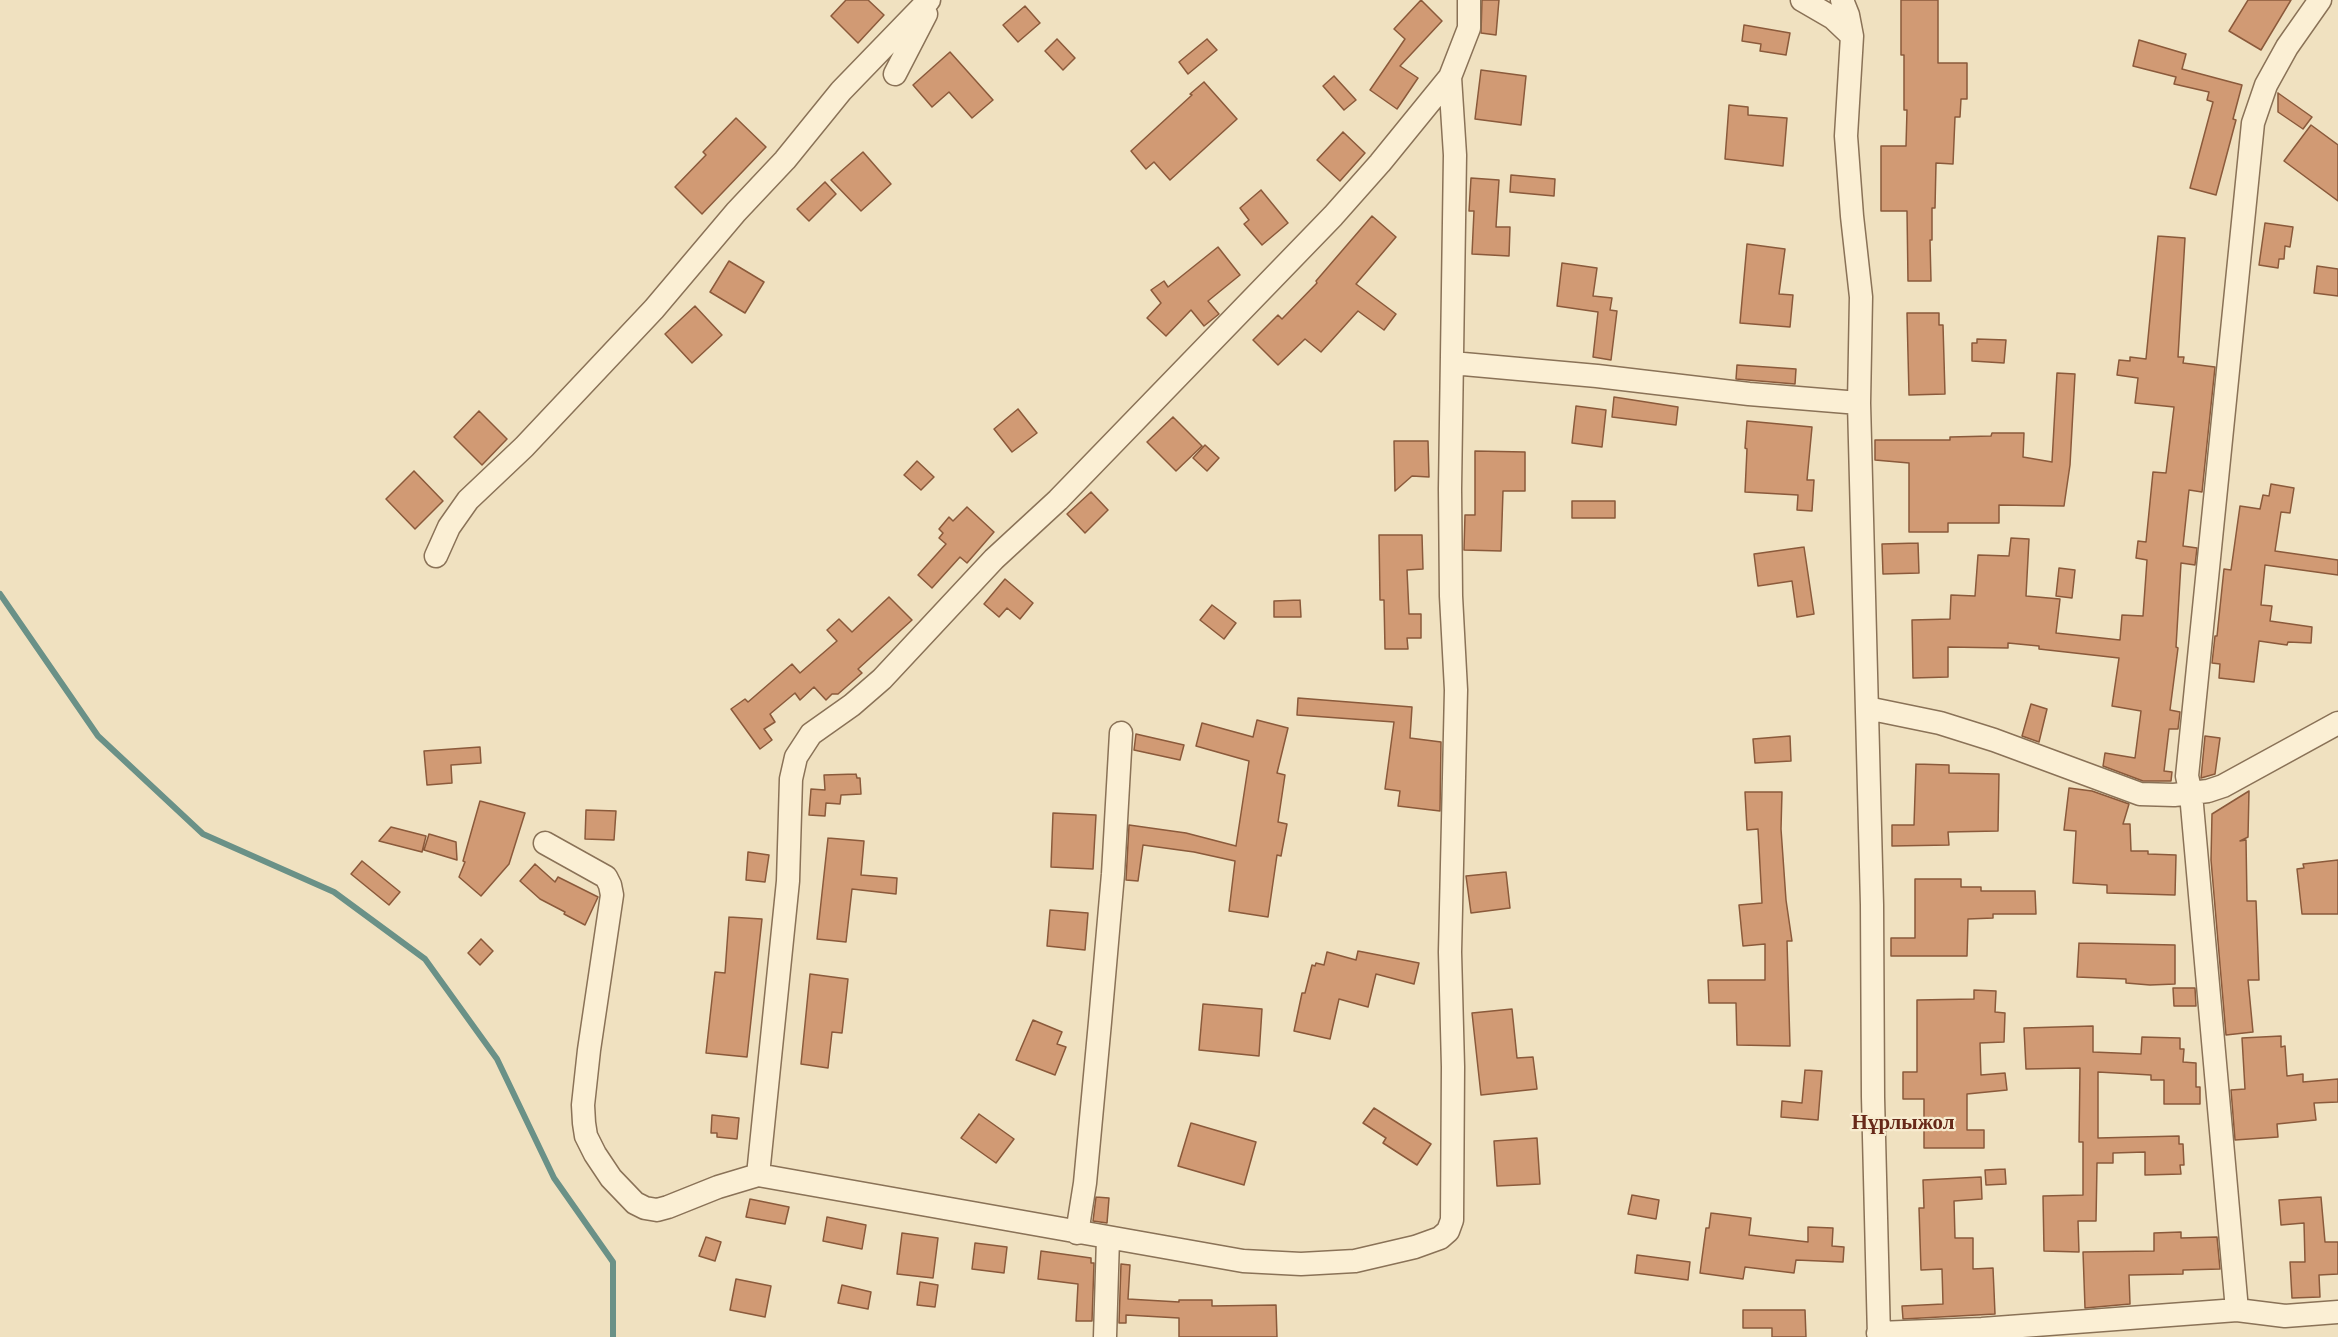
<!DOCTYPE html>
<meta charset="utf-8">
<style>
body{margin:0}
canvas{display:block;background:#f0e1c0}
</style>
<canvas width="2338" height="1337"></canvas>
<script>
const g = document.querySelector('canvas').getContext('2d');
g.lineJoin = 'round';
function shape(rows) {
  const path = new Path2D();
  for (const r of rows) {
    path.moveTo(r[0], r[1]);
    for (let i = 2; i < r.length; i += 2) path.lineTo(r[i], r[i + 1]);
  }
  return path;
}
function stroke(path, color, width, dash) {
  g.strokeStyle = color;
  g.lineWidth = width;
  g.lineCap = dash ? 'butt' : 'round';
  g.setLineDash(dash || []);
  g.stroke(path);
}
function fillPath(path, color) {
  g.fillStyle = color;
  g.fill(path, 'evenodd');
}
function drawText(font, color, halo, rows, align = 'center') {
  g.font = font + ' Georgia,serif';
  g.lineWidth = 4.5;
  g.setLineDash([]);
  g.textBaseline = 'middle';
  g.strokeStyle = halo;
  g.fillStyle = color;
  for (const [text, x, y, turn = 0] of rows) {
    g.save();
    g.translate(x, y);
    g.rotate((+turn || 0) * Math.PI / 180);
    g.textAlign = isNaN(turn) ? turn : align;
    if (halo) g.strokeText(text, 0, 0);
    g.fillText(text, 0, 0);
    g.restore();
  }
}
const stream = shape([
 [0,594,98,736,203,834,334,892,425,959,497,1059,554,1178,613,1262,613,1337]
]);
const building = shape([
 [846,0,868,0,884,15,858,43,831,16,846,0],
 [1421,0,1442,21,1400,66,1418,78,1397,109,1370,90,1405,39,1394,29,1421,0],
 [1482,0,1499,0,1496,35,1481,33,1482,0],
 [1901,0,1938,0,1938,63,1967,63,1967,99,1961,99,1960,117,1955,117,1953,164,1936,163,1935,208,1932,208,1932,240,1930,240,1931,281,1908,281,1907,211,1881,211,1881,146,1906,146,1907,110,1904,110,1904,55,1901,55,1901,0],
 [2248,0,2291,0,2261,50,2229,31,2248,0],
 [1025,6,1040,23,1018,42,1003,25,1025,6],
 [1744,25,1790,33,1786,55,1760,51,1761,44,1742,41,1744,25],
 [1057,39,1075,58,1063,70,1045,51,1057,39],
 [1207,39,1217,50,1188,74,1179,62,1207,39],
 [2139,40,2186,54,2182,69,2242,85,2233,119,2236,120,2216,195,2190,188,2213,102,2207,100,2209,92,2174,84,2176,77,2133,66,2139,40],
 [950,52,993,100,972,118,949,92,932,107,913,85,950,52],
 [1481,70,1526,76,1521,125,1475,119,1481,70],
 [1334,76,1356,100,1344,110,1323,86,1334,76],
 [1204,82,1237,119,1170,180,1154,162,1146,169,1131,151,1192,95,1190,94,1204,82],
 [2278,93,2312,117,2303,129,2278,112,2278,93],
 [1729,105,1748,107,1748,115,1787,118,1783,166,1725,159,1729,105],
 [736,118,766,147,702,214,675,187,706,155,703,152,736,118],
 [2311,125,2338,145,2338,201,2284,161,2311,125],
 [1343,132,1365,153,1340,181,1317,160,1343,132],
 [863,152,891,184,861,211,831,180,863,152],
 [1511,175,1555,179,1554,196,1510,192,1511,175],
 [1471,178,1499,180,1496,227,1510,227,1509,256,1472,254,1474,211,1469,211,1471,178],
 [825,182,836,194,809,221,797,209,825,182],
 [1261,190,1288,223,1262,245,1244,224,1249,220,1240,208,1261,190],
 [1372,216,1396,237,1356,284,1396,314,1384,330,1358,311,1321,352,1305,339,1278,365,1253,340,1278,315,1282,319,1317,283,1316,281,1372,216],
 [2265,223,2293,227,2290,247,2285,246,2284,259,2279,259,2278,268,2259,265,2265,223],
 [2158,236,2185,238,2178,357,2184,357,2183,363,2215,367,2202,492,2189,490,2183,546,2197,548,2195,565,2181,563,2176,647,2178,648,2170,710,2180,712,2178,729,2169,729,2164,771,2172,772,2171,781,2143,781,2103,766,2105,753,2135,758,2141,711,2112,706,2119,658,2039,649,2039,646,2008,643,2008,648,1948,647,1948,677,1913,678,1912,620,1950,619,1951,595,1975,596,1978,555,2009,556,2011,538,2029,539,2026,596,2060,599,2056,633,2120,640,2122,615,2143,616,2147,560,2136,558,2138,541,2146,542,2153,472,2166,473,2174,407,2135,403,2138,378,2117,375,2119,360,2130,361,2130,357,2146,359,2158,236],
 [1747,244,1785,249,1779,294,1793,295,1790,327,1740,323,1747,244],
 [1218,247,1240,275,1208,301,1219,314,1204,326,1191,310,1166,336,1147,318,1161,303,1151,290,1164,281,1168,287,1218,247],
 [729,261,764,282,745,313,710,292,729,261],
 [1562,263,1597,268,1593,296,1612,298,1610,310,1617,311,1611,360,1593,357,1598,312,1557,306,1562,263],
 [2317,266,2338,269,2338,296,2314,293,2317,266],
 [695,306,722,335,692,363,665,334,695,306],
 [1907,313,1939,313,1939,325,1943,325,1945,394,1909,395,1907,313],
 [1977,339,2006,340,2004,363,1972,361,1972,343,1977,343,1977,339],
 [1737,365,1796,369,1795,384,1736,379,1737,365],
 [2057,373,2075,374,2070,465,2064,506,1999,505,1999,523,1948,523,1948,532,1909,532,1909,463,1875,460,1875,440,1950,440,1950,437,1991,436,1992,433,2024,433,2023,457,2052,462,2057,373],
 [1614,397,1678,407,1676,425,1612,417,1614,397],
 [1576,406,1606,410,1602,447,1572,443,1576,406],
 [1018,409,1037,433,1012,452,994,429,1018,409],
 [479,411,507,439,482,465,454,437,479,411],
 [1173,417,1202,446,1176,471,1147,442,1173,417],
 [1747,421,1812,427,1807,480,1814,480,1812,511,1797,510,1798,495,1745,492,1747,449,1745,448,1747,421],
 [1394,441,1428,441,1429,477,1412,476,1395,491,1394,441],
 [1205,445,1219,458,1207,471,1193,458,1205,445],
 [1475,451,1525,452,1525,491,1503,491,1501,551,1464,550,1465,515,1475,515,1475,451],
 [917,461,934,477,921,490,904,475,917,461],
 [414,471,443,501,415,529,386,499,414,471],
 [2271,484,2294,488,2290,513,2281,512,2275,551,2338,560,2338,575,2265,565,2261,605,2272,606,2270,621,2312,627,2311,643,2288,642,2287,645,2259,641,2254,682,2219,678,2220,664,2212,663,2215,636,2217,636,2224,569,2231,570,2240,506,2260,509,2263,495,2269,496,2271,484],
 [1091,492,1108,510,1085,533,1067,514,1091,492],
 [1572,501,1615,501,1615,518,1572,518,1572,501],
 [967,507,994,532,967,563,960,557,932,588,918,575,946,544,939,538,943,533,939,529,949,517,953,521,967,507],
 [1379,535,1422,535,1423,569,1407,570,1409,614,1421,614,1421,638,1407,638,1408,649,1385,649,1384,600,1380,600,1379,535],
 [1918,543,1919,573,1883,574,1882,544,1918,543],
 [1804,547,1814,614,1797,617,1792,581,1758,586,1754,554,1804,547],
 [2059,568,2075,570,2072,598,2056,596,2059,568],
 [1005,579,1033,603,1020,619,1007,608,999,617,984,604,1005,579],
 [889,597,912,620,858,669,862,673,838,694,832,694,826,700,814,687,800,700,795,693,770,714,775,722,764,729,772,740,760,749,731,709,745,699,748,702,792,664,800,673,837,641,827,630,839,619,852,632,889,597],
 [1300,600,1301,617,1274,617,1274,601,1300,600],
 [1212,605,1236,623,1224,639,1200,620,1212,605],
 [1298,698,1412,707,1410,738,1441,742,1440,811,1398,806,1400,791,1385,789,1394,722,1297,715,1298,698],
 [2031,704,2047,709,2039,742,2022,736,2031,704],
 [1257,720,1288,728,1277,773,1285,775,1278,822,1287,824,1281,856,1277,855,1268,917,1229,911,1235,861,1194,852,1143,845,1138,881,1126,880,1129,825,1186,833,1236,846,1249,761,1196,746,1202,723,1253,737,1257,720],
 [1136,734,1184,745,1180,760,1134,750,1136,734],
 [1790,736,1791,761,1755,763,1753,739,1790,736],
 [2205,736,2220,738,2215,774,2201,778,2205,736],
 [480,747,481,763,451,765,452,783,427,785,424,751,480,747],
 [1916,764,1949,765,1949,773,1999,774,1998,831,1948,832,1949,845,1892,846,1892,825,1914,825,1916,764],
 [856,774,857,778,860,778,861,794,841,795,840,804,826,803,825,816,809,815,811,789,825,790,824,775,856,774],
 [2069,788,2092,791,2129,804,2123,824,2130,824,2131,851,2148,851,2148,854,2176,855,2175,895,2107,893,2107,885,2073,883,2076,831,2064,830,2069,788],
 [2249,791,2248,837,2240,841,2246,840,2247,901,2256,901,2259,980,2248,980,2253,1032,2226,1035,2211,860,2212,814,2249,791],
 [1745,792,1782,792,1781,829,1786,900,1792,941,1787,941,1790,1046,1737,1045,1736,1003,1709,1003,1708,980,1765,980,1765,944,1743,946,1739,905,1762,903,1758,829,1747,830,1745,792],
 [480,801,525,813,509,864,481,896,459,877,465,862,463,861,480,801],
 [586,810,616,811,614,840,585,839,586,810],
 [1053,813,1096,815,1093,869,1051,867,1053,813],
 [391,827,426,836,422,852,379,841,391,827],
 [429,834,456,842,457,860,424,850,429,834],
 [828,838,864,841,861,875,897,878,896,894,852,889,846,942,817,939,828,838],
 [748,852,769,855,765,882,746,880,748,852],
 [2338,860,2338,914,2302,914,2297,869,2304,868,2303,864,2338,860],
 [362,861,400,892,389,905,351,874,362,861],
 [535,864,555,882,558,877,598,897,585,925,564,914,565,912,540,899,520,881,535,864],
 [1506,872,1510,908,1471,913,1466,876,1506,872],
 [1915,879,1961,879,1961,887,1981,887,1981,891,2035,891,2036,914,1993,914,1993,918,1968,919,1967,956,1891,956,1891,938,1915,938,1915,879],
 [1050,910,1088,913,1085,950,1047,946,1050,910],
 [729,917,762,919,747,1057,706,1053,715,972,725,973,729,917],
 [481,939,493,951,480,965,468,953,481,939],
 [2079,943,2175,945,2175,984,2150,985,2126,983,2126,979,2077,977,2079,943],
 [1358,951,1419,963,1414,984,1376,974,1368,1007,1339,999,1330,1039,1294,1031,1302,993,1305,993,1312,965,1315,966,1316,963,1324,965,1327,952,1356,960,1358,951],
 [810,974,848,979,842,1033,832,1032,828,1068,801,1064,810,974],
 [2173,988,2195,988,2196,1006,2174,1006,2173,988],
 [1974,990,1996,991,1995,1012,2005,1013,2004,1042,1980,1043,1981,1075,2005,1073,2007,1090,1967,1094,1967,1130,1984,1130,1984,1148,1924,1148,1924,1099,1903,1099,1903,1072,1917,1072,1917,1000,1974,999,1974,990],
 [1203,1004,1262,1009,1259,1056,1199,1050,1203,1004],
 [1512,1009,1517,1058,1533,1057,1537,1089,1481,1095,1472,1013,1512,1009],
 [1033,1020,1062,1032,1057,1044,1066,1047,1055,1075,1016,1060,1033,1020],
 [2093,1026,2093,1052,2141,1054,2142,1037,2180,1038,2180,1049,2184,1049,2183,1062,2196,1063,2196,1087,2200,1087,2200,1104,2164,1104,2164,1080,2151,1080,2151,1075,2098,1072,2098,1138,2179,1136,2179,1144,2183,1144,2184,1165,2180,1165,2181,1174,2145,1175,2145,1152,2113,1153,2113,1163,2097,1163,2096,1221,2078,1221,2079,1252,2044,1251,2043,1196,2083,1195,2083,1142,2079,1142,2080,1068,2026,1069,2024,1028,2093,1026],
 [2281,1036,2281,1047,2285,1046,2287,1076,2303,1074,2303,1082,2338,1079,2338,1102,2314,1103,2316,1120,2277,1124,2278,1137,2235,1140,2231,1090,2245,1089,2242,1038,2281,1036],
 [1805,1070,1822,1071,1818,1120,1781,1117,1782,1101,1802,1103,1805,1070],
 [1374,1108,1431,1144,1417,1165,1383,1143,1386,1138,1363,1123,1374,1108],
 [979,1114,1014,1139,996,1163,961,1138,979,1114],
 [712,1115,739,1118,737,1139,717,1137,717,1133,711,1133,712,1115],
 [1191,1123,1256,1142,1244,1185,1178,1166,1191,1123],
 [1537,1138,1540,1184,1497,1186,1494,1141,1537,1138],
 [2005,1169,2006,1184,1986,1185,1985,1170,2005,1169],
 [1981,1177,1982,1199,1954,1201,1955,1238,1973,1238,1973,1269,1993,1268,1995,1314,1903,1319,1902,1306,1943,1304,1942,1269,1921,1270,1919,1208,1924,1208,1923,1180,1981,1177],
 [1632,1195,1659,1200,1656,1219,1628,1214,1632,1195],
 [1096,1197,1109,1198,1107,1223,1093,1221,1096,1197],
 [2321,1197,2325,1242,2338,1242,2338,1274,2319,1275,2320,1297,2292,1298,2290,1262,2305,1262,2304,1223,2281,1225,2279,1200,2321,1197],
 [750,1199,789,1207,785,1224,746,1217,750,1199],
 [1711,1213,1751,1218,1749,1235,1808,1242,1808,1227,1833,1228,1832,1246,1844,1247,1843,1262,1796,1260,1794,1273,1745,1267,1743,1279,1700,1273,1706,1228,1709,1228,1711,1213],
 [827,1217,866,1225,862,1249,823,1241,827,1217],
 [2181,1232,2181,1238,2217,1237,2220,1269,2183,1270,2183,1274,2129,1275,2130,1304,2085,1308,2083,1252,2154,1251,2154,1233,2181,1232],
 [902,1233,938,1238,933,1278,897,1274,902,1233],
 [706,1237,721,1242,715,1261,699,1256,706,1237],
 [975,1243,1007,1247,1004,1273,972,1269,975,1243],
 [1041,1251,1091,1258,1091,1263,1094,1263,1092,1321,1076,1321,1078,1284,1038,1279,1041,1251],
 [1637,1255,1690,1262,1688,1280,1635,1273,1637,1255],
 [1121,1264,1130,1265,1128,1299,1179,1302,1179,1300,1212,1300,1212,1306,1276,1305,1277,1337,1179,1337,1179,1318,1126,1315,1126,1323,1119,1323,1121,1264],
 [736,1279,771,1286,765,1317,730,1310,736,1279],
 [920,1282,938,1285,935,1307,917,1305,920,1282],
 [842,1285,871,1292,868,1309,838,1303,842,1285],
 [1743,1310,1805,1310,1806,1337,1772,1337,1772,1328,1743,1328,1743,1310]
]);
const minor = shape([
 [1802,0,1833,18,1852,36],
 [1842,0,1848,15,1852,36,1846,136,1852,216,1861,297,1859,403,1872,905,1873,1097,1879,1337],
 [895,74,926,14],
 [1452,363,1597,376,1749,394,1859,403],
 [436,556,449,527,468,500,524,447,654,309,736,212,785,160,841,91,929,0],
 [1867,708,1940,723,1994,740,2140,794,2174,795,2208,791,2223,786,2338,723],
 [545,843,606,877,610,885,612,895,589,1050,583,1105,584,1123,586,1136,595,1154,611,1178,635,1203,645,1208,657,1210,668,1207,718,1187,758,1175,1243,1261,1301,1264,1355,1261,1415,1247,1440,1238,1448,1231,1452,1220,1453,1067,1450,952,1456,690,1451,596,1450,489,1455,155,1450,77],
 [758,1175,788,881,791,779,796,757,811,734,852,705,882,679,994,559,1058,500,1333,216,1380,163,1450,77,1469,28,1469,0],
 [1077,1233,1085,1183,1100,1022,1113,874,1121,733],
 [2237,1310,2191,794,2187,776,2253,123,2266,85,2287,47,2320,0],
 [1878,1333,1982,1329,2237,1310,2285,1316,2338,1312],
 [1105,1337,1108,1238]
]);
const quarterNames = [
 ["Нұрлыжол",1903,1124]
];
stroke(stream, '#6a9187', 6);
fillPath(building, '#d19a74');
stroke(building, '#8b5a3b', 1.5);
stroke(minor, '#8a7257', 25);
stroke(minor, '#fbefd4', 22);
drawText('bold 21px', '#682919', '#f7ecd0', quarterNames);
</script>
